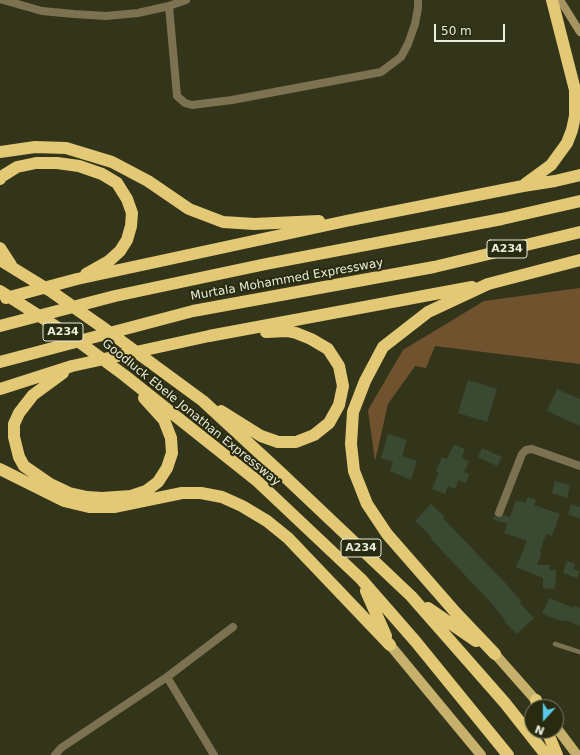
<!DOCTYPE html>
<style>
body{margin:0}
#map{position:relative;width:580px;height:755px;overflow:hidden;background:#33351a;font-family:"DejaVu Sans",sans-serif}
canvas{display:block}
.north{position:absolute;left:524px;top:699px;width:40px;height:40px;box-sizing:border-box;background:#292b10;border:1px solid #777962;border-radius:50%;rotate:201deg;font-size:11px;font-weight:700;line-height:16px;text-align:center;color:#ebeddc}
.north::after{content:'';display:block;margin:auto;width:14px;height:18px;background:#58c9e4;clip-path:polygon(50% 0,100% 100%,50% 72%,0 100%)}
.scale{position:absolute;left:434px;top:24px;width:71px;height:18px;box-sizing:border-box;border:2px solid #ebeddc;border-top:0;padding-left:5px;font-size:12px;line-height:14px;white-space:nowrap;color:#ebeddc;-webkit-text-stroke:3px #292b10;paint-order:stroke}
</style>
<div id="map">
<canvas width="580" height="755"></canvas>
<div class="north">N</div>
<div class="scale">50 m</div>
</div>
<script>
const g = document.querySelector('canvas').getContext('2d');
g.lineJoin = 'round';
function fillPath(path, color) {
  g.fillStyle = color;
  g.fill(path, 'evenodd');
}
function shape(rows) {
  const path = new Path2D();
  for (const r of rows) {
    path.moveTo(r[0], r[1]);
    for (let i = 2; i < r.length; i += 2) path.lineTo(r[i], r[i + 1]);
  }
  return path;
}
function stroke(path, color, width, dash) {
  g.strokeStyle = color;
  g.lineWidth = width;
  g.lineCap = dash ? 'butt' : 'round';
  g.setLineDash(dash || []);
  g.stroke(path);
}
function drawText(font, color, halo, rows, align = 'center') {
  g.font = font + ' "DejaVu Sans",sans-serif';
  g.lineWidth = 4;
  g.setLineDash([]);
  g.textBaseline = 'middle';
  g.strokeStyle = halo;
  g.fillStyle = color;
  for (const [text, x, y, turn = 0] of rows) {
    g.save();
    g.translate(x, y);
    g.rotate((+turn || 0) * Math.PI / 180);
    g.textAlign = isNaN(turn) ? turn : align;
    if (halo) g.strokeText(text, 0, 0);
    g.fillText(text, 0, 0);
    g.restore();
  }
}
const green = shape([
 [580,288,580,364,435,346,426,368,415,366,388,404,375,461,368,410,403,350,484,301]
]);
const building = shape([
 [468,380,497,389,487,422,458,413],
 [557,389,580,399,580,426,547,411],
 [388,434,407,440,402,456,417,461,411,480,390,471,393,462,381,458],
 [454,444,465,449,462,458,469,461,464,472,469,474,466,483,459,480,455,489,448,486,445,494,432,489,439,472,436,471,442,457,447,459],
 [482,448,502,457,497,466,478,457],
 [555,481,570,485,567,498,552,493],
 [528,497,536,500,534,505,560,514,552,536,546,534,540,551,542,552,537,565,550,565,549,570,556,570,555,589,543,588,543,578,516,567,527,541,504,533,507,524,493,519,494,516,499,518,504,515,510,517,516,500,525,503],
 [431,504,444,516,443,518,506,584,521,601,520,603,534,618,517,634,504,621,505,620,492,604,430,538,432,537,415,521],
 [571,504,580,507,580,519,568,514],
 [567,561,575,564,573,569,580,571,577,578,563,573],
 [549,598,574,608,574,606,580,608,580,626,565,620,564,622,542,614]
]);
const lane = shape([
 [555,644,580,652]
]);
const street = shape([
 [3,0,42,11,74,14,106,16,138,13,169,6,186,0],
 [169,6,177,96,185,103,192,105,232,100,381,72,401,57,408,44,415,24,418,8,418,0],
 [499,513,522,454,526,450,532,449,580,466],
 [167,677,214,755],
 [55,755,61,748,167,677,233,627]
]);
const secondary = shape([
 [560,0,580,32]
]);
const primary = shape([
 [390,645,481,755],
 [495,654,540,705],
 [556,727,577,755]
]);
const highway = shape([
 [0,152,35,147,66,148,112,162,148,181,189,209,223,222,254,224,319,221],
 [0,179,1,177,17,167,36,163,57,163,79,166,102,174,117,183,127,199,132,213,131,226,127,240,120,251,109,261,86,274],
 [525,184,551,165,567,143,572,130,575,116,575,90,552,0],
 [0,248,11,265],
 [0,260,52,292,105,329,203,401,281,473,411,596,505,703,546,755],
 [0,291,71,336,124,375,256,480,361,579,416,642,508,755],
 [6,298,77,279,346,221,523,186,555,181,580,175],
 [0,326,115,296,266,264,502,219,580,201],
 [0,362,193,311,434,267,580,232],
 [63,373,33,395,19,413,14,424,14,437,19,457,24,466,50,484,69,493,87,497,102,498,131,496,146,491,158,482,167,468,172,453,171,438,164,420,144,398],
 [0,389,72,366,209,336,472,287],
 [221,411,261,436,278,442,296,442,314,435,329,423,339,405,343,386,339,366,328,349,311,339,296,333,287,331,266,332],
 [0,469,64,501,89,507,114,507,182,493,201,493,222,497,242,506,267,521,288,538,390,645],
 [366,591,386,636],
 [428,608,476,641],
 [495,654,456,613,387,534,367,504,354,471,351,444,353,412,365,381,383,347,428,312,488,284,580,260],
 [536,700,538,707],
 [547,731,557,755]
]);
const shields = [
 [507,249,40],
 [63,332,40],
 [361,548,40]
];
const shieldNames = [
 ["A234",507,249],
 ["A234",63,332],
 ["A234",361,548]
];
const streetNames = [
 ["Murtala Mohammed Expressway",287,280,-10],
 ["Goodluck Ebele Jonathan Expressway",191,413,39]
];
fillPath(green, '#70532e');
fillPath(building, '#3a4931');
stroke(lane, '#7c7252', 4.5);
stroke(street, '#7c7252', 8);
stroke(secondary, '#a69561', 8);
stroke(primary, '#c6b06c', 10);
stroke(highway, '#e3c975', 12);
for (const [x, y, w] of shields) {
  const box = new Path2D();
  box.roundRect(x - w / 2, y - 9, w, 18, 3);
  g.fillStyle = '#292b10';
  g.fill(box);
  stroke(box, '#ebeddc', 1);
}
drawText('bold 11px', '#ebeddc', null, shieldNames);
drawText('12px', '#ebeddc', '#292b10', streetNames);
</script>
